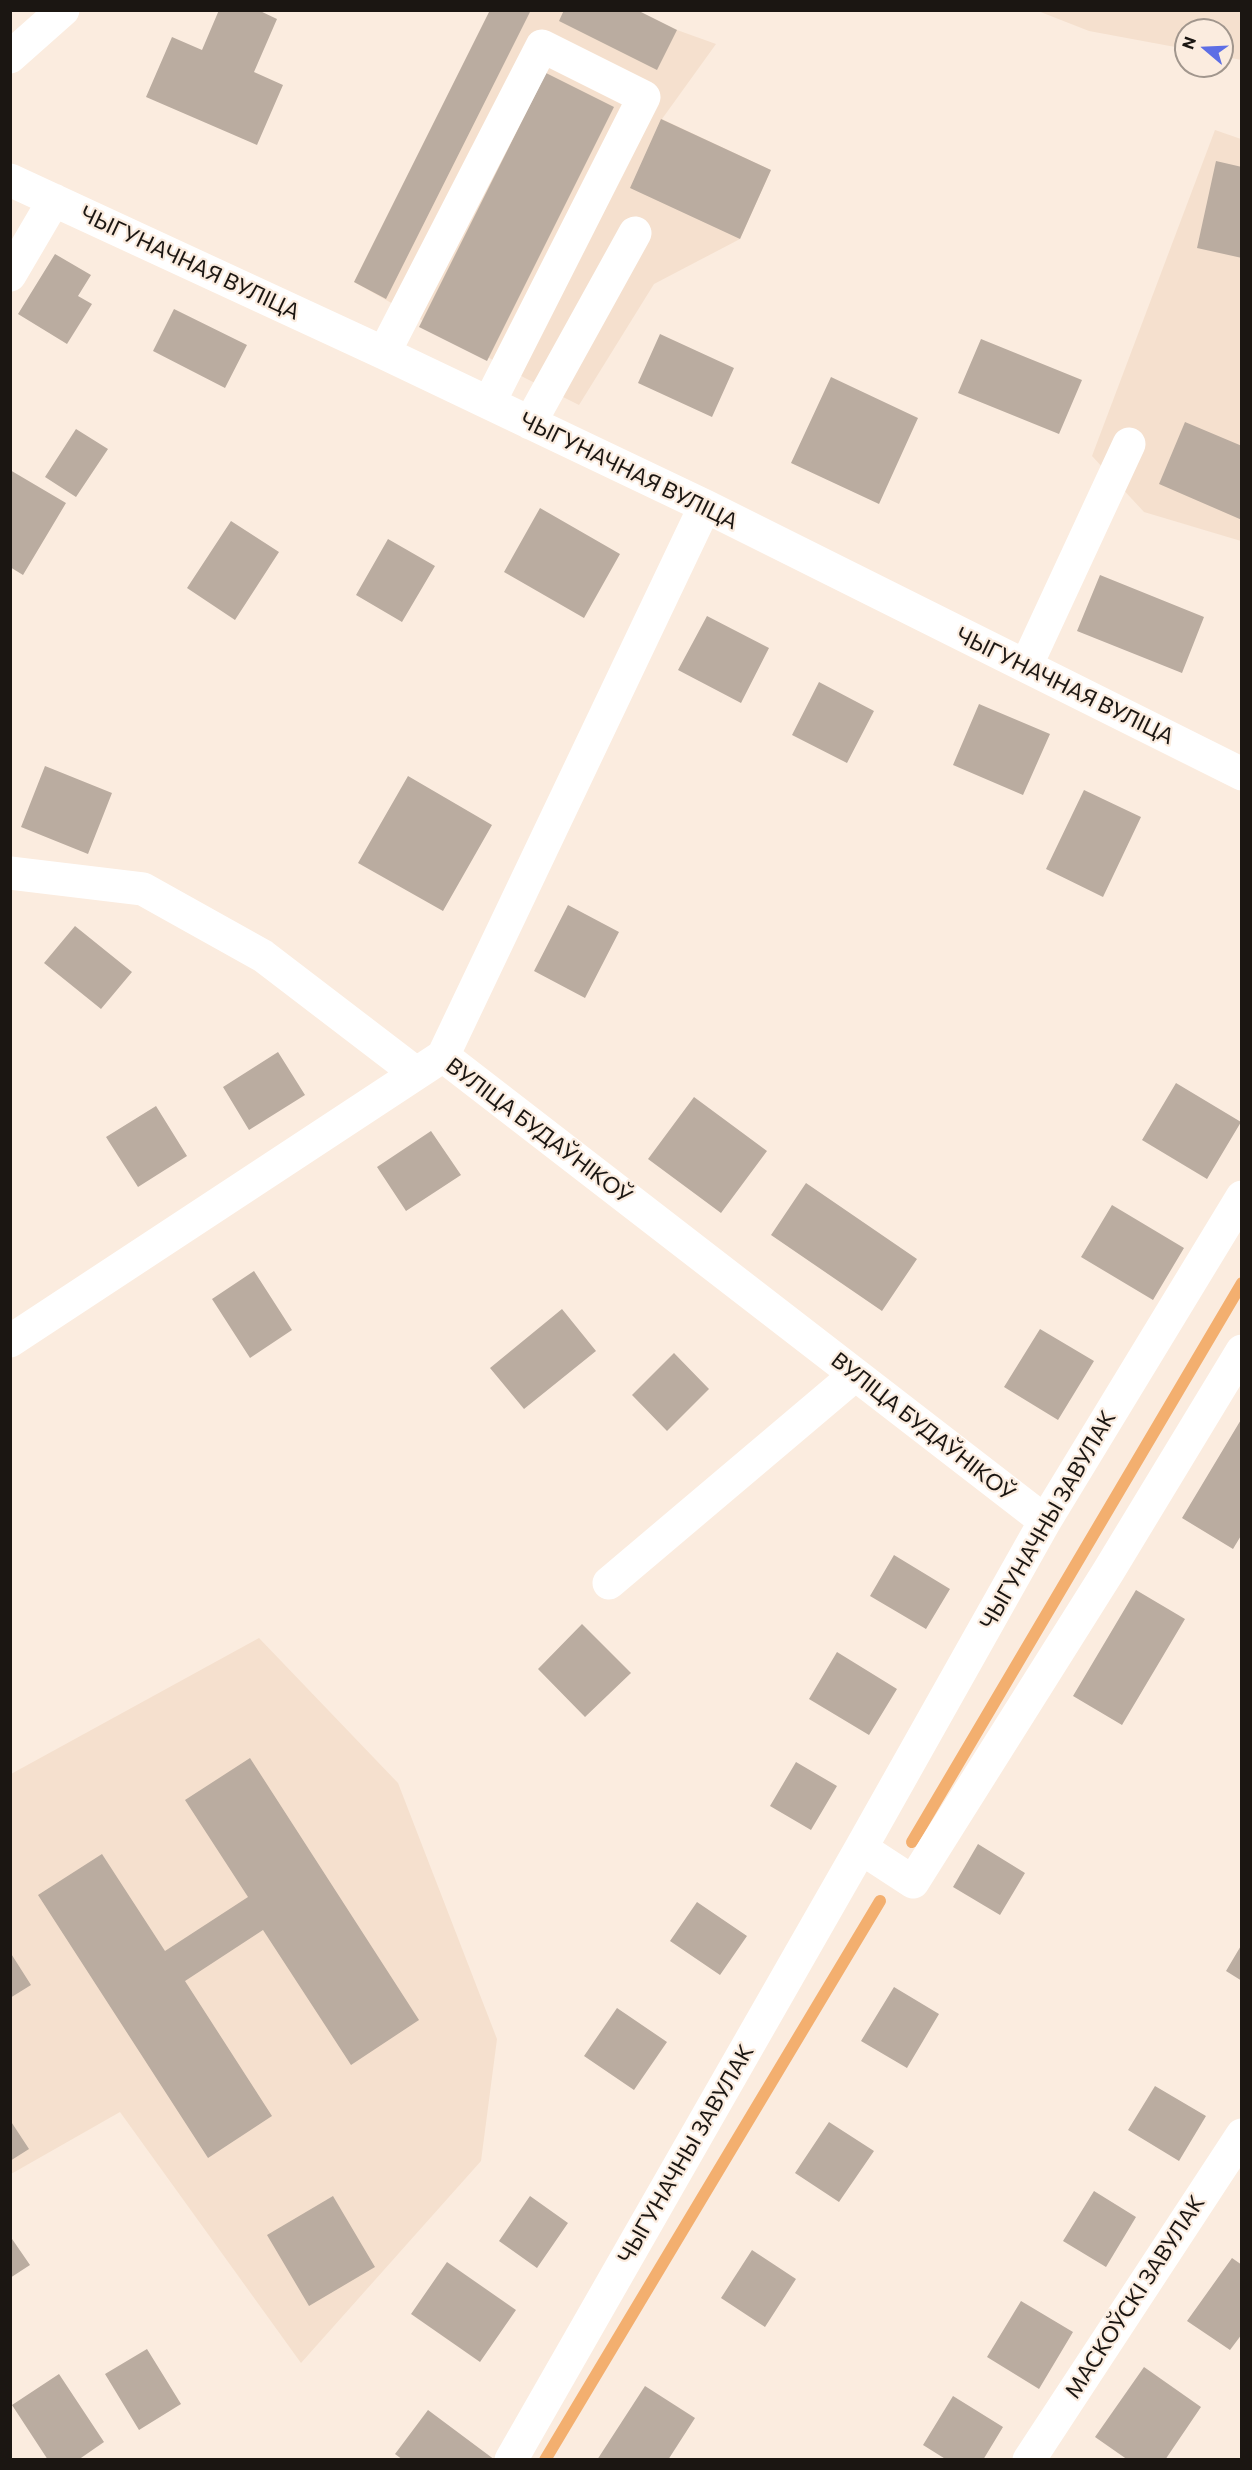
<!DOCTYPE html>
<meta charset="utf-8">
<style>
body{margin:0}
#map{position:relative;width:1252px;height:2470px;overflow:hidden;background:#fbecdf;font-family:Commissioner,sans-serif}
canvas{display:block}
.frame{position:absolute;inset:0;border:12px solid #1b1612;pointer-events:none}
.north{position:absolute;left:1174px;top:18px;width:60px;height:60px;box-sizing:border-box;background:#fbecdf;border:2px solid #a1968d;border-radius:50%;rotate:289deg;font-size:16px;font-weight:700;line-height:24px;text-align:center;color:#1b1612}
.north::after{content:'';display:block;margin:auto;width:21px;height:27px;background:#5d6ee5;clip-path:polygon(50% 0,100% 100%,50% 72%,0 100%)}
</style>
<div id="map">
<canvas width="1252" height="2470"></canvas>
<div class="frame"></div>
<div class="north">N</div>
</div>
<script>
const g = document.querySelector('canvas').getContext('2d');
g.lineJoin = 'round';
function fillPath(path, color) {
  g.fillStyle = color;
  g.fill(path, 'evenodd');
}
function shape(rows) {
  const path = new Path2D();
  for (const r of rows) {
    path.moveTo(r[0], r[1]);
    for (let i = 2; i < r.length; i += 2) path.lineTo(r[i], r[i + 1]);
  }
  return path;
}
function stroke(path, color, width, dash) {
  g.strokeStyle = color;
  g.lineWidth = width;
  g.lineCap = dash ? 'butt' : 'round';
  g.setLineDash(dash || []);
  g.stroke(path);
}
function drawText(font, color, halo, rows, align = 'center') {
  g.font = font + ' Commissioner,sans-serif';
  g.lineWidth = 4.5;
  g.setLineDash([]);
  g.textBaseline = 'middle';
  g.strokeStyle = halo;
  g.fillStyle = color;
  for (const [text, x, y, turn = 0] of rows) {
    g.save();
    g.translate(x, y);
    g.rotate((+turn || 0) * Math.PI / 180);
    g.textAlign = isNaN(turn) ? turn : align;
    if (halo) g.strokeText(text, 0, 0);
    g.fillText(text, 0, 0);
    g.restore();
  }
}
const built = shape([
 [490,11,637,11,677,30,716,44,662,119,771,170,740,239,654,284,579,405,525,378,354,282],
 [1038,11,1241,11,1241,60,1222,56,1222,30,1186,30,1186,49,1089,31],
 [1215,130,1241,139,1241,541,1144,512,1092,456],
 [259,1638,398,1783,497,2039,481,2161,301,2363,120,2112,11,2174,11,1774]
]);
const stream = shape([
 [912,1842,1242,1283],
 [545,2460,880,1901]
]);
const building = shape([
 [219,10,258,10,277,19,254,72,283,85,257,145,146,97,172,37,202,50],
 [490,10,531,10,386,299,354,282],
 [564,10,637,10,677,30,657,70,559,21],
 [546,73,614,107,487,361,419,327],
 [661,119,771,170,740,239,630,188],
 [1216,161,1242,167,1242,258,1197,248],
 [55,254,91,275,78,296,92,304,67,344,18,314],
 [174,309,247,345,225,388,153,351],
 [660,334,734,368,712,417,638,383],
 [981,339,1082,380,1059,434,958,393],
 [831,377,918,418,879,504,791,463],
 [1185,422,1242,446,1242,520,1159,484],
 [76,429,108,449,76,497,45,477],
 [10,470,66,503,23,575,10,567],
 [540,508,620,554,584,618,504,572],
 [231,521,279,552,235,620,187,588],
 [388,539,435,566,402,622,356,595],
 [1100,575,1204,617,1182,673,1077,631],
 [707,616,769,648,741,703,678,670],
 [819,682,874,711,847,763,792,735],
 [979,704,1050,734,1023,795,953,765],
 [45,766,112,793,88,854,21,827],
 [408,776,492,825,443,911,358,863],
 [1084,790,1141,817,1103,897,1046,869],
 [568,905,619,932,585,998,534,971],
 [75,926,132,972,101,1009,44,963],
 [278,1052,305,1095,249,1130,223,1087],
 [1176,1083,1241,1122,1207,1179,1142,1140],
 [694,1097,767,1151,721,1213,648,1159],
 [156,1106,187,1156,138,1187,106,1137],
 [431,1131,461,1175,406,1211,377,1167],
 [806,1183,917,1259,882,1311,771,1235],
 [1112,1205,1184,1248,1153,1300,1081,1257],
 [254,1271,292,1330,250,1358,212,1299],
 [562,1309,596,1351,524,1409,490,1368],
 [1040,1329,1094,1361,1058,1420,1004,1387],
 [674,1353,709,1389,667,1431,632,1395],
 [1242,1418,1242,1534,1233,1549,1182,1518],
 [894,1555,950,1589,926,1629,870,1596],
 [1136,1590,1185,1619,1122,1725,1073,1696],
 [582,1624,631,1673,585,1717,538,1669],
 [837,1652,897,1689,869,1735,809,1699],
 [250,1758,419,2020,351,2065,263,1930,185,1981,272,2116,208,2158,38,1895,102,1854,165,1951,248,1897,185,1800],
 [796,1762,837,1786,811,1830,770,1806],
 [978,1844,1025,1873,1000,1915,953,1887],
 [697,1902,747,1936,720,1975,670,1941],
 [1242,1944,1242,1981,1226,1971],
 [10,1952,31,1985,10,1998],
 [894,1987,939,2014,907,2068,861,2041],
 [617,2008,667,2042,634,2090,584,2056],
 [1155,2086,1206,2116,1179,2161,1128,2130],
 [10,2120,29,2149,10,2161],
 [829,2122,874,2151,839,2202,795,2173],
 [1094,2191,1136,2217,1106,2267,1063,2241],
 [333,2196,375,2267,309,2306,267,2235],
 [530,2196,568,2223,537,2268,499,2241],
 [10,2236,30,2265,10,2278],
 [752,2250,796,2279,765,2327,721,2298],
 [1232,2258,1242,2265,1242,2334,1230,2350,1187,2321],
 [447,2262,516,2310,480,2362,411,2314],
 [1021,2301,1073,2332,1039,2389,987,2357],
 [147,2349,181,2404,139,2430,105,2374],
 [1144,2367,1201,2407,1165,2460,1128,2460,1095,2437],
 [59,2374,104,2442,78,2460,48,2460,12,2405],
 [645,2386,695,2418,668,2460,597,2460],
 [953,2396,1003,2427,983,2460,947,2460,923,2445],
 [428,2410,495,2460,403,2460,395,2454]
]);
const minor = shape([
 [10,57,63,10],
 [10,180,384,353,705,506,1242,774],
 [10,275,54,200],
 [384,353,542,46,644,97,489,403],
 [530,423,635,233],
 [1026,666,1129,444],
 [10,873,143,889,263,956,416,1073],
 [443,1056,705,506],
 [10,1341,443,1056,1045,1521],
 [609,1583,855,1375],
 [861,1848,913,1882,1108,1572,1242,1351],
 [511,2460,861,1848,1045,1521,1242,1197],
 [1029,2460,1242,2135]
]);
const streetNames = [
 ["ЧЫГУНАЧНАЯ ВУЛІЦА",190,263,25],
 ["ЧЫГУНАЧНАЯ ВУЛІЦА",629,471,26],
 ["ЧЫГУНАЧНАЯ ВУЛІЦА",1065,686,26],
 ["ВУЛІЦА БУДАЎНІКОЎ",539,1131,37],
 ["ВУЛІЦА БУДАЎНІКОЎ",923,1427,38],
 ["ЧЫГУНАЧНЫ ЗАВУЛАК",1048,1520,-60],
 ["ЧЫГУНАЧНЫ ЗАВУЛАК",686,2154,-60],
 ["МАСКОЎСКІ ЗАВУЛАК",1135,2297,-57]
];
fillPath(built, '#f5e0ce');
stroke(stream, '#f3af6f', 12);
fillPath(building, '#baaca0');
stroke(minor, '#fff', 33);
drawText('22px', '#1b1612', '#fbecdf', streetNames);
</script>
